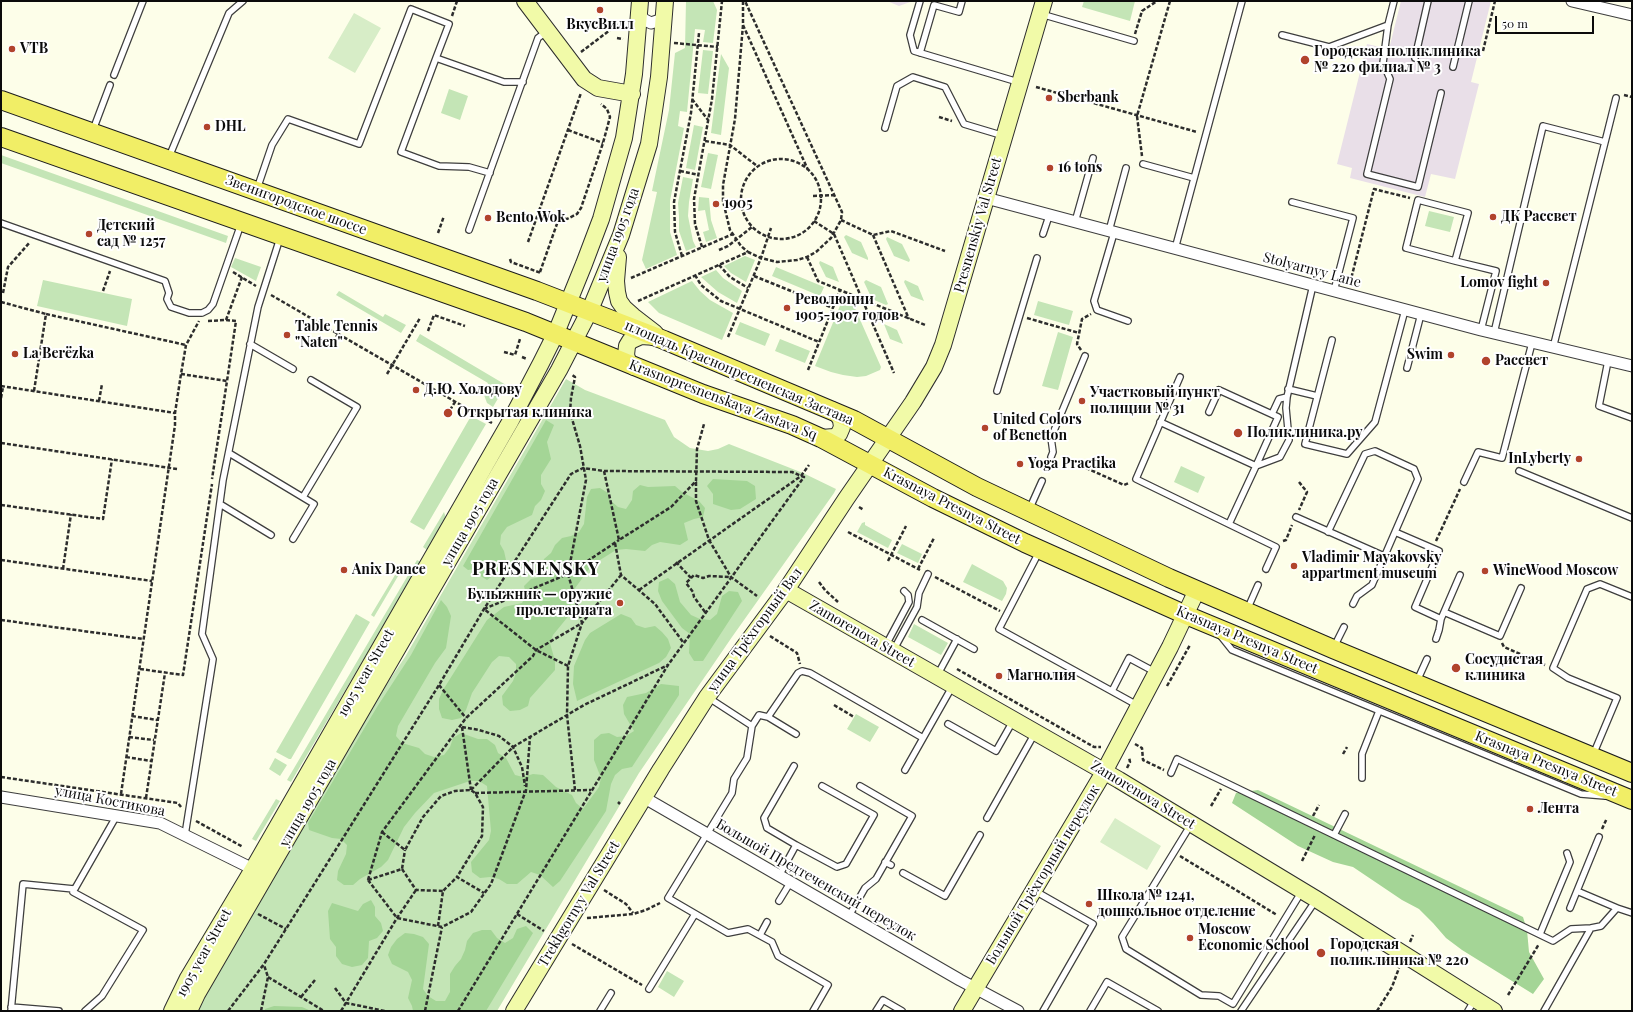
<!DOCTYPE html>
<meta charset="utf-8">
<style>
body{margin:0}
#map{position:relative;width:1633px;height:1012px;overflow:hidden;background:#fdfee9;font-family:"Playfair Display",serif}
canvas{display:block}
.frame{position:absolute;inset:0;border:2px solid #0b0b0b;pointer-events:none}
.scale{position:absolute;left:1495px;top:16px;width:99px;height:18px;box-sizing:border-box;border:2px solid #0b0b0b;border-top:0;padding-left:5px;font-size:12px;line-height:14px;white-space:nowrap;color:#0b0b0b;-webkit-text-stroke:3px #fff;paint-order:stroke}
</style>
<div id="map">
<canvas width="1633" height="1012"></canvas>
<div class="frame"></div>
<div class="scale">50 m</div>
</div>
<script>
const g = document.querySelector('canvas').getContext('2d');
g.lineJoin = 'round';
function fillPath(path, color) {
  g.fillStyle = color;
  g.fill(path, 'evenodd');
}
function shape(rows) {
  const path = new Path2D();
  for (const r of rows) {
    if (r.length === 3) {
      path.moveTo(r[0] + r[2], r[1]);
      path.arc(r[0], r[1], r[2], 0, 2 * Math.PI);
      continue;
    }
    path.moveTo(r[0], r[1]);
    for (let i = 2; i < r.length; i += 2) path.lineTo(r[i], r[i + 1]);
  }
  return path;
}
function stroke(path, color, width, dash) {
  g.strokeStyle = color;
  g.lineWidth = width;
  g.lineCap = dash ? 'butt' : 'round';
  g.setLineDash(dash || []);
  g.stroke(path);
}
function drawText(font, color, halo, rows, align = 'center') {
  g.font = font + ' "Playfair Display",serif';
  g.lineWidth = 4;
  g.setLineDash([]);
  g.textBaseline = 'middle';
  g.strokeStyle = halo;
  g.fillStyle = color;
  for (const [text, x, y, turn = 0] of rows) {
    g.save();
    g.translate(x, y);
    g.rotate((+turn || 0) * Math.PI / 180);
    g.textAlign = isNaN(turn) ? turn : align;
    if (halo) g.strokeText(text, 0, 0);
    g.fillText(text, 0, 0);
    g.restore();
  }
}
const industrial = shape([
 [887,1,913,1,899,6],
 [1401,1,1491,1,1471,82,1479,84,1455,179,1431,174,1425,197,1350,178,1352,168,1337,164,1367,44,1389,49]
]);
const green = shape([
 [686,1,713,1,717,10,713,43,703,42,705,30,695,29,687,112,680,111,678,126,684,128,670,201,670,232,677,255,646,269,642,260,657,192,652,191,669,110,675,53,685,48],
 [1084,1,1135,1,1130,21,1082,7],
 [703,50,713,51,708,94,698,93],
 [721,54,729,68,721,135,711,133],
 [449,89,468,96,460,120,441,113],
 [694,125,703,127,695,170,686,168],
 [708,153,718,155,711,189,701,187],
 [1,155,228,236,226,243,1,163],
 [683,177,693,179,689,202,688,216,693,241,696,247,686,251,679,231,679,217,678,203],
 [699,197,709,198,711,220,717,238,706,242,703,232,709,230,705,210,698,211],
 [1429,211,1454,217,1450,232,1425,226],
 [846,235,861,242,868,258,868,260,852,253,844,237],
 [887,237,902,244,910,260,909,262,894,256,886,239],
 [745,256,755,260,746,282,731,273,724,266],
 [235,258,261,267,256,281,231,267],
 [820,261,833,267,839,282,826,277,819,263],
 [776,267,824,287,820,296,772,276],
 [716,270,723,278,742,291,737,303,718,292,701,277],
 [43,280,132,299,127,326,37,306],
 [866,280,881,287,888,304,886,305,872,299,864,282],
 [905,280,918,286,924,301,911,296,904,282],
 [692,281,700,291,710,300,733,313,722,340,659,313,648,302],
 [339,291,383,317,385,314,406,325,401,333,336,295],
 [847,295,850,297,881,367,880,370,866,376,857,377,843,375,831,372,815,366,844,296],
 [1038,301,1073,311,1069,325,1034,315],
 [740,322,770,334,765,346,735,334],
 [884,324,897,330,903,344,890,339],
 [1058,332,1073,337,1058,390,1042,386],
 [420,334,506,385,493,407,487,403,484,395,488,383,416,341],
 [780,339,810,351,805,363,775,351],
 [566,379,585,390,665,420,674,437,690,448,708,451,718,449,729,444,803,473,836,489,834,493,732,637,639,773,497,1011,196,1011,370,709,405,657],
 [471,416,486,424,424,530,410,522],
 [1181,466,1205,477,1198,493,1174,482],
 [444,512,446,518,427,550,423,547],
 [865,522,865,525,892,540,888,548,857,532,862,523],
 [902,544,922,554,918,563,897,553],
 [417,560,421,562,291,782,287,780],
 [972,564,1003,581,1007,588,1006,594,1002,601,963,582],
 [401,565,404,566,374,617,371,615],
 [356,614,370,622,291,759,289,759,276,752],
 [914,624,948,643,941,655,908,637],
 [856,714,879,727,870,742,847,729],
 [275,758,287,765,280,776,269,769],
 [276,799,280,801,256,841,252,839],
 [667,971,684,981,674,997,658,987]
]);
const forest = shape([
 [546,420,554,425,547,442,551,459,541,475,541,484,545,491,541,500,535,506,532,515,507,527,501,535,500,544,504,551,506,560,502,569,487,580,479,575,475,569,468,570,463,566],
 [713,479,747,481,755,486,756,499,740,509,731,510,713,504,713,494,707,486],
 [640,485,648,487,675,486,682,492,699,501,705,508,703,517,694,519,684,523,688,540,680,545,660,542,652,545,645,551,626,549,616,550,592,565,570,595,571,613,553,635,550,643,555,661,555,670,530,698,528,706,520,710,510,711,503,705,502,696,513,681,516,673,516,664,509,657,499,656,492,662,472,693,466,710,461,718,452,720,442,718,439,709,439,699,443,690,487,620,504,607,522,603,526,595,524,586,531,579,540,577,544,559,551,553,555,545,562,538,571,536,579,532,584,524,587,497,591,489,600,488,608,493,611,501,618,507,626,509,632,500,633,491],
 [668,578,675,584,680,602,691,615,700,619,710,620,717,614,722,596,729,591,738,592,742,601,703,661,694,661,689,653,690,634,682,628,662,601,658,591,659,582],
 [441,600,447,607,451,616,446,648,435,663,398,726,396,736,402,743,419,748,425,754,434,757,444,755,450,747,453,738,461,733,478,739,487,739,495,745,498,753,506,758,515,775,523,777,533,774,543,775,556,787,572,795,576,803,583,809,599,787,601,778,594,760,594,740,601,734,609,733,617,737,626,736,634,731,624,714,623,705,627,697,646,693,661,684,679,686,679,695,632,767,622,769,615,775,611,784,606,811,560,881,553,887,540,875,531,872,517,884,507,884,499,879,490,877,480,878,472,872,471,862,489,840,491,831,487,786,479,781,470,781,434,793,415,813,404,827,388,860,381,867,360,879,353,885,344,885,337,880,338,871,346,854,347,845,341,839,332,838,309,830,308,823,377,707,411,655],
 [621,614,631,618,636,625,645,628,655,626,662,632,668,639,671,648,666,657,659,663,577,701,573,684,574,666,585,640,590,633],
 [1258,790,1523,917,1527,930,1529,952,1544,979,1533,994,1462,950,1446,938,1433,923,1419,909,1402,900,1353,867,1333,862,1298,846,1232,803,1236,793],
 [371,900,375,907,375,916,381,923,383,931,377,938,369,941,368,958,362,965,352,967,342,964,336,956,336,947,330,939,328,911,332,903,358,911,363,904],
 [526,926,533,933,486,1011,413,1011,412,1006,408,998,412,980,408,972,392,964,388,955,391,947,397,939,405,933,414,934,423,937,429,944,423,989,428,996,436,1001,445,1001,450,992,450,974,455,966,461,959,465,950,467,941,473,933,482,930,491,930,497,938,505,943,513,938,517,929],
 [274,1006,302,1007,311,1011,265,1011,265,1009]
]);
const pitch = shape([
 [354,13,381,28,355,73,328,58],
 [1115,818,1161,846,1147,870,1100,842]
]);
const path = shape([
 [743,1,743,25,808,170],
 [452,16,457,1],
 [743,25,735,119,723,185,723,201,730,230,741,246,748,252],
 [1135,34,1142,11,1157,1],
 [617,38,623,39],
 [674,43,718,47],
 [1483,51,1495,1],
 [581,52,618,24],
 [1036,87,1197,132],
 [1624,95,1632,97],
 [692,99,708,120],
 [939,117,952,121],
 [568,130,603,143],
 [705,141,730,145,757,166],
 [1142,156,1137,116,1170,1],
 [781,199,40],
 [680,171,699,175],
 [813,196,834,195],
 [539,211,581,93],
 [841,220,873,235,891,231,945,251],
 [814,221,834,234,894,373],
 [438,233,444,216],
 [873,235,909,319],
 [528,242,539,211,559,218,567,219,577,214,581,208,603,143,610,117,607,109,601,104],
 [702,247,695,224,694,199,712,99,722,1],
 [719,250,728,246,752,227],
 [682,256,675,232,674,202,691,113,699,33],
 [807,257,818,281,925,325],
 [510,259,511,262,541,273],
 [719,265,730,277,748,288],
 [233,272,256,286],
 [540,272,559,218],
 [695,275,701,285,721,301,819,342],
 [754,276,833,308],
 [631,278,733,234],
 [1350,283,1374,189,1410,198],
 [103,291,110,271],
 [3,293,8,267,30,242],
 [271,295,492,423],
 [638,301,748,252,761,258,777,262,797,260,807,257,816,252,831,238,841,220,842,212,745,1],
 [1,302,46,314],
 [1027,318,1079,333],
 [226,320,236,321,227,381],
 [208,321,226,320,242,277],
 [428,331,434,315,465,326],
 [728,337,761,258,771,228],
 [333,342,338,334],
 [1081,350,1077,344,1082,319,1091,314],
 [504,352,515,355,520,339],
 [522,357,527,359],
 [808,370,840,290],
 [181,374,227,381,212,479],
 [387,374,420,318],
 [1,386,175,413],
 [34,391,46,314,186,345],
 [1,398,3,387],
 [99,401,102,384],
 [450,410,455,402],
 [1,443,177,469],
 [1075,463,1124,485,1129,483],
 [604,471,619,540,671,507,696,481,697,449,704,424],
 [696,482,696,501,709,540,731,577,757,596],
 [1299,482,1307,492,1299,510],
 [1,505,103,519,112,459],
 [859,507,864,510],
 [848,532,920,570],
 [1283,541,1286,540,1292,525],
 [1436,541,1460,489],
 [615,543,621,575,655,604,683,642],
 [1,560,152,581],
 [888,561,906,526],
 [676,562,691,578],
 [63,569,71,514],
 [918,569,934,538],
 [935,577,1000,611],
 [819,582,825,590,838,602],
 [639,590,801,476,809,465],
 [705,612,694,597,693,592,686,583,694,575,703,578,709,576,730,577],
 [1,620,143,639],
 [770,636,797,653,800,664],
 [1502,643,1504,647,1527,657],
 [1538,662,1545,665],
 [568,666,536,650,484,609,568,574,619,540],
 [140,669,183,675,212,484],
 [957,669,1094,747,1101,747],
 [439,685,466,718],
 [1167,686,1190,645],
 [834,705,854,717],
 [132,716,157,720],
 [462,727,479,730,499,736,513,747,522,767,525,786],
 [462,727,471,790],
 [129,737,154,740],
 [1135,744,1142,748,1143,760,1164,770],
 [1343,754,1347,747],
 [126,757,151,761],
 [1127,768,1130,762,1129,757],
 [1,777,178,803,181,807],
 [471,790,513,747,584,705,668,665],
 [575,790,567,715,568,666,582,623,621,575],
 [475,793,591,790],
 [121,794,175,425,175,413,181,374,186,345,199,321],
 [146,798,165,673],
 [618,802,620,804],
 [1211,806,1221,789],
 [1313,816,1319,805],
 [196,821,243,847],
 [1602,829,1607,818],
 [382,832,405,850,423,817,441,796,455,791,471,790,475,793,483,807,482,836,457,877],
 [1180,856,1277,915],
 [1302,861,1315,835],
 [402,869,416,890,443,891],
 [368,880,382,832,466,718,533,656,536,650,582,623,568,574,586,480,580,446,570,412,571,398,575,377,571,374],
 [368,880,397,918,442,927,471,912,491,884,526,790,530,737],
 [368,880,402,869,405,850],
 [604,890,626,904,633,913],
 [258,914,286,929],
 [517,914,544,931],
 [587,918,633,914,646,910,660,903],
 [438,926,443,891,457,877,484,893],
 [1410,942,1413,935],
 [572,944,642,985],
 [268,977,324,1011],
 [335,988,346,1003,385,1011],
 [1508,995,1539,944],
 [301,997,315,980],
 [228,1011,264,964,439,685,484,609,571,474,583,468,604,471,792,472,804,477,668,665,458,1011],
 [261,1011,268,977,264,965],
 [341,1011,397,918,416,890],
 [425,1011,442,927],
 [1377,1011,1392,987,1399,968]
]);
const lane = shape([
 [920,1,910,35,914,51,1018,82],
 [1394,1,1388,25,1383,63,1390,79,1367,174,1418,187,1441,93],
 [1041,14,1134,41],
 [1282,35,1329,47,1388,25],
 [920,53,934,5,959,12,962,1],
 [436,58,401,152,439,166,469,167,490,173],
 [1415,58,1428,1],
 [1453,67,1469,1],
 [114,75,143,1],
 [885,128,897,86,913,77,945,87,964,124,1004,136],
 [93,130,110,85],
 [1605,142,1616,98],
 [169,157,229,13,243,1],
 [1143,164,1194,178],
 [257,189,272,145,288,119,359,144,411,9,449,24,436,58,504,82,523,82],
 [1292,202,1353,218,1334,291],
 [1075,222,1093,158],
 [1,223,165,281,169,293,167,299,171,307,189,313,202,313,208,310,213,304,241,224],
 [469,230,538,38,546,32],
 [1109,231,1126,168],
 [1114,233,1094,301,1097,310,1128,321],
 [1043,234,1049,216],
 [1175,249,1242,1],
 [1455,261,1468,213,1418,200,1406,248,1455,261,1496,271,1481,330],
 [1494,333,1543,126,1605,142,1553,348],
 [1332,340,1305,444,1347,454,1375,422,1405,310],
 [250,344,293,369],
 [1608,361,1599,406,1632,418],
 [1407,368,1421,314],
 [1180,377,1136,479,1276,547,1266,569],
 [1288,389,1317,396],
 [997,391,1037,258],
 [1272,414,1279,399,1287,397],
 [1160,422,1256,466,1278,417,1219,390,1209,412],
 [229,453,314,504,293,539],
 [1051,457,1053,452,1051,438,1085,356],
 [1519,471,1632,518],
 [1464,482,1478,452,1502,458,1532,343],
 [303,497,357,407,311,380],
 [220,504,271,535],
 [1029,510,1042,481],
 [1296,517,1384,556],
 [1229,524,1256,466,1280,457,1289,440,1286,408,1287,397,1313,285],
 [1328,532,1365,454,1375,451,1414,469,1418,479,1372,585,1357,596,1353,604],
 [1395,532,1439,551,1415,607,1441,619],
 [1039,552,999,629,1137,705],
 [1247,610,1258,585],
 [1444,612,1500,636,1521,588],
 [922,620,974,649],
 [1220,635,1232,650,1581,794,1605,796],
 [1436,639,1439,630,1441,619,1460,575],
 [886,645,909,602,908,595,904,591],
 [1334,647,1344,627],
 [893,651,917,607,919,593,928,574],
 [938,674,957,639],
 [1417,681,1427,659],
 [1112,691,1129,658,1155,672],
 [709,698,752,726],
 [768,717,796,734],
 [948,724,996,751,1013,721],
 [1593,755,1617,698,1568,678,1553,668,1587,589,1600,584,1632,597],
 [905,770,952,687],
 [1171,773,1177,759,1553,941,1571,929,1591,928],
 [1362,778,1362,754,1379,711],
 [987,818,1035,733],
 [1190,826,1122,937,1126,949,1201,995,1219,996,1233,1004,1302,891],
 [185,835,213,659,202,634,223,480,258,307,280,238],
 [1334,835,1345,814],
 [796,845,837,867,846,864,874,815,822,786],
 [885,862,891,865],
 [903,873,945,896,980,835],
 [779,876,796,845,767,828,764,818,794,766],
 [1035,891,1093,924,1043,1011],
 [1577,891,1617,908],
 [779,901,790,883],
 [1570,908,1599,837],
 [849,916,865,888,876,879,912,816,860,786],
 [1540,934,1570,862,1567,853],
 [760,935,767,922],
 [649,989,695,914],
 [11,1007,59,1011],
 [11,1011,23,884,74,889],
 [85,1011,102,996,143,930,73,892,117,815],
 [600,1011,611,993],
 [813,1011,828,985,778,956,772,942,748,929,728,933,668,898,732,793,734,779,747,758,752,726,759,715,768,717,798,673,802,671,810,673,923,738],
 [876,1011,883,1000,902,1011],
 [1090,1011,1107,982,1158,1011],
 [1241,1011,1316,900],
 [1468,1011,1475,999],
 [1544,1011,1591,928,1601,926,1617,908,1632,913]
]);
const street = shape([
 [1572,1,1632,15],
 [640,11,643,19,651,23,660,20,664,13],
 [986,198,1481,330,1632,366],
 [1,797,160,823,253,869],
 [643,797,960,980,1018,1011]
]);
const secondary = shape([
 [525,1,584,79,598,88,632,94],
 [618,257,616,281,617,292,619,301,624,308,633,316,655,333],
 [634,367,628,361,626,355,627,346,630,341,641,336,656,337],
 [821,438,834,437,839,434,842,427,841,420,838,415,832,410],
 [786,590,1119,780,1316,899,1494,1011],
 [172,1011,188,978,253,869,510,422,541,363,556,333,584,264,601,219,624,138,634,74,640,1],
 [189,1011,197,994,559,370,590,310,621,235,649,144,659,77,665,1],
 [514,1011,661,769,707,697,786,590,846,499,913,402,934,367,943,345,1044,1],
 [962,1011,1104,772,1170,647,1197,590]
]);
const primary = shape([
 [1,100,537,291,664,340,854,420,977,487,1169,578,1333,649,1632,773],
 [1,137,526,322,703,394,792,425,821,438,933,498,1025,543,1186,615,1632,800]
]);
const markers = [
 [600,10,4,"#b1432c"],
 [12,49,4,"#b1432c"],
 [1305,60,5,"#b1432c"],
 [1049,98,4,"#b1432c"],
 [207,127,4,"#b1432c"],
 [1050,168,4,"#b1432c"],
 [716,204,4,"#b1432c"],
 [1493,217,4,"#b1432c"],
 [488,218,4,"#b1432c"],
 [89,234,4,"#b1432c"],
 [1546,283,4,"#b1432c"],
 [787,308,4,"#b1432c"],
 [287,335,4,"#b1432c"],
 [15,354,4,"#b1432c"],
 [1451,355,4,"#b1432c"],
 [1486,361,5,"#b1432c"],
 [416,390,4,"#b1432c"],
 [1082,401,4,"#b1432c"],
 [448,413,5,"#b1432c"],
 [985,428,4,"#b1432c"],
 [1238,433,5,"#b1432c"],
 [1579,459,4,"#b1432c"],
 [1020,464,4,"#b1432c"],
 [1294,566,4,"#b1432c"],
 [344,570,4,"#b1432c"],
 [1485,571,4,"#b1432c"],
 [620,603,4,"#b1432c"],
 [1456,668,5,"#b1432c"],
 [999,676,4,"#b1432c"],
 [1530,809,4,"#b1432c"],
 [1089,904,4,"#b1432c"],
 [1190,938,4,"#b1432c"],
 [1321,953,5,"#b1432c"]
];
const poiNames = [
 ["ВкусВилл",600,25,"center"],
 ["VTB",20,49],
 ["Городская поликлиника",1314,52],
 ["№ 220 филиал № 3",1314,68],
 ["Sberbank",1057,98],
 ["DHL",215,127],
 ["16 tons",1058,168],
 ["1905",724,204],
 ["ДК Рассвет",1501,217],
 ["Bento Wok",496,218],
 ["Детский",97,226],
 ["сад № 1257",97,242],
 ["Lomov fight",1538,283,"right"],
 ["Революции",795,300],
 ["1905-1907 годов",795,316],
 ["Table Tennis",295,327],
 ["\"Naten\"",295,343],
 ["La Berёzka",23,354],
 ["Swim",1443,355,"right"],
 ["Рассвет",1495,361],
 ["Д.Ю. Холодову",424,390],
 ["Участковый пункт",1090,393],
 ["полиции № 31",1090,409],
 ["Открытая клиника",457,413],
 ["United Colors",993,420],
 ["of Benetton",993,436],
 ["Поликлиника.ру",1247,433],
 ["InLyberty",1571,459,"right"],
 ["Yoga Practika",1028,464],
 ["Vladimir Mayakovsky",1302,558],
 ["appartment museum",1302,574],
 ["Anix Dance",352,570],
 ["WineWood Moscow",1493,571],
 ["Булыжник — оружие",612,595,"right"],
 ["пролетариата",612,611,"right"],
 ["Сосудистая",1465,660],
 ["клиника",1465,676],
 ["Магнолия",1007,676],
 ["Лента",1538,809],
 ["Школа № 1241,",1097,896],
 ["дошкольное отделение",1097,912],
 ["Moscow",1198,930],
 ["Economic School",1198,946],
 ["Городская",1330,945],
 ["поликлиника № 220",1330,961]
];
const streetNames = [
 ["Звенигородское шоссе",296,205,20],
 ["Presnenskiy Val Street",978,225,-74],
 ["улица 1905 года",618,235,-70],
 ["Stolyarnyy Lane",1312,270,15],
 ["площадь Краснопресненская Застава",739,373,23],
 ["Krasnopresnenskaya Zastava Sq",723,400,21],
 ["Krasnaya Presnya Street",952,506,27],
 ["улица 1905 года",470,522,-60],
 ["улица Трёхгорный Вал",755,630,-54],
 ["Zamorenova Street",862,634,30],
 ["Krasnaya Presnya Street",1247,640,23],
 ["1905 year Street",366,673,-60],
 ["Krasnaya Presnya Street",1546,764,22],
 ["Zamorenova Street",1143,795,31],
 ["улица Костикова",110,801,11],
 ["улица 1905 года",308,803,-60],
 ["Большой Трёхгорный переулок",1043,875,-59],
 ["Большой Предтеченский переулок",816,880,30],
 ["Trekhgornyy Val Street",579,904,-59],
 ["1905 year Street",204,953,-61]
];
const districtNames = [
 ["PRESNENSKY",536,569]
];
fillPath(industrial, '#e9dfe8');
fillPath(green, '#c4e5b6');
fillPath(forest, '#a4d596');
fillPath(pitch, '#d7edc7');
stroke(lane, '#3e3e3e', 8);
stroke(street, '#3e3e3e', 13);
stroke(secondary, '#2d2d2d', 18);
stroke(primary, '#1c1c1c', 20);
stroke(path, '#2d2d2d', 2.5, [4, 2]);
stroke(lane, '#fff', 5.5);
stroke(street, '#fff', 11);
stroke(secondary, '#f1faa8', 16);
stroke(primary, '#f1ee66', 18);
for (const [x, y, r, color] of markers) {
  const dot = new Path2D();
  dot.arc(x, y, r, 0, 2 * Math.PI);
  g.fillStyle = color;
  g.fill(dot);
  stroke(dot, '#fff', 1.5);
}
drawText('bold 14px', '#0b0b0b', '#fff', poiNames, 'left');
drawText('14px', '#0b0b0b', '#fff', streetNames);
g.letterSpacing = '1px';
drawText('bold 18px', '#0b0b0b', '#fff', districtNames);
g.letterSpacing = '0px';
</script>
